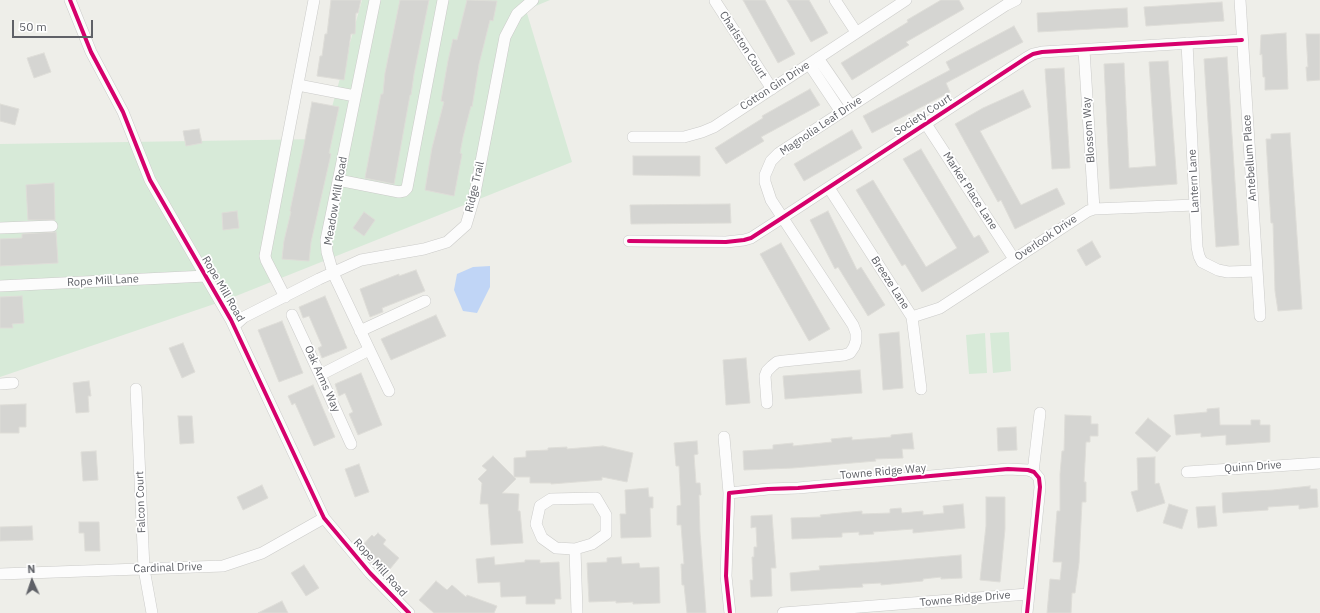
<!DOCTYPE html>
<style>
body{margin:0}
#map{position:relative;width:1320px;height:613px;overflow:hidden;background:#eeeee9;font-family:"IBM Plex Sans",sans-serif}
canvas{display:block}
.north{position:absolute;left:12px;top:561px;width:40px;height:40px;-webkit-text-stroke:3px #fff;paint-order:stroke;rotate:357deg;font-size:11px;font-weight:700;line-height:16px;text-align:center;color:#5f6167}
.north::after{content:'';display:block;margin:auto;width:14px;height:18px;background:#5f6167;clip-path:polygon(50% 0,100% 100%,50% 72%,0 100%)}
.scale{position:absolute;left:12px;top:20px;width:81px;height:18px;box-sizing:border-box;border:2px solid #5f6167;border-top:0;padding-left:5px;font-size:12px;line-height:14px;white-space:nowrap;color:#5f6167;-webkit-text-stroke:3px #fff;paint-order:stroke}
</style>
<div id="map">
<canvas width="1320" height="613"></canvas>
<div class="north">N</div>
<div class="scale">50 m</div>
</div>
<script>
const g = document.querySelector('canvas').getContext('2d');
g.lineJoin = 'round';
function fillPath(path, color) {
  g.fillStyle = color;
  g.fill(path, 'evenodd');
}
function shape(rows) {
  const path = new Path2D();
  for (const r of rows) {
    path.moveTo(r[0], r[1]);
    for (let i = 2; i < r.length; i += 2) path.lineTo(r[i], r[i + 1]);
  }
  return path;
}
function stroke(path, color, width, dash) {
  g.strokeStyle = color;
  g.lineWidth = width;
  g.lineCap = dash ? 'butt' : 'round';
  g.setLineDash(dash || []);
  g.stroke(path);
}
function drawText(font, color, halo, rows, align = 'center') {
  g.font = font + ' "IBM Plex Sans",sans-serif';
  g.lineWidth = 3.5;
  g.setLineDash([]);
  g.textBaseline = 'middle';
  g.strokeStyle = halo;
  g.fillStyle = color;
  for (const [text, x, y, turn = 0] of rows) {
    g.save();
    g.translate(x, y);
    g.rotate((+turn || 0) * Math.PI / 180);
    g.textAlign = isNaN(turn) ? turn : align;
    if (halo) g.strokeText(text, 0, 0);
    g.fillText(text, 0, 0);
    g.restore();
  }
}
const green = shape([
 [362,0,550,0,526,10,572,162,226,300,0,377,0,144,323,139],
 [1009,332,1011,371,993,373,990,333],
 [985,333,987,373,969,374,966,335]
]);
const water = shape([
 [490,266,490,287,477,313,463,311,454,290,457,274,473,267]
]);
const building = shape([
 [331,0,361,0,358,13,356,13,355,34,351,34,344,80,317,76,320,56,322,56,325,34,327,34,331,0],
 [400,0,429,0,414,74,411,95,410,95,394,184,365,178,381,94,383,94,385,73,400,0],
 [467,0,497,1,493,21,490,20,479,64,472,107,471,106,463,137,460,153,462,154,454,196,425,190,432,148,444,102,441,101,448,61,453,39,457,40,467,0],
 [743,0,765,0,795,54,778,63,743,0],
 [787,0,809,0,828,33,811,42,787,0],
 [941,0,959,0,964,9,906,42,909,45,852,80,841,63,908,22,907,20,941,0],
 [1222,2,1224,21,1146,26,1144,7,1222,2],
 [1127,8,1128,27,1038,32,1037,13,1127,8],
 [1014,26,1023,42,946,83,950,92,872,133,863,116,950,70,946,62,1014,26],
 [1286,33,1288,89,1265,90,1265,77,1263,77,1262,54,1260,55,1261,35,1286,33],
 [1306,34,1320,34,1320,80,1307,81,1306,67,1308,67,1306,34],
 [44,53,51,72,34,78,27,58,44,53],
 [1227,57,1239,245,1216,247,1204,59,1227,57],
 [1168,61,1177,184,1110,189,1104,64,1124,63,1129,168,1156,166,1149,62,1168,61],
 [1064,68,1070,168,1052,169,1045,69,1064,68],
 [810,89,820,105,761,137,764,141,726,164,715,148,763,118,762,116,810,89],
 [1023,90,1031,107,980,131,1021,205,1057,188,1065,204,1015,229,1001,200,998,202,955,124,983,108,1023,90],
 [312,102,339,107,329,153,331,154,311,242,309,261,282,259,284,241,291,212,290,211,304,145,312,102],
 [0,104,19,109,15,125,0,121,0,104],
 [199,129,202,143,186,146,183,131,199,129],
 [852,130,862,148,804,181,794,164,852,130],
 [1290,133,1302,309,1278,311,1275,291,1273,223,1271,223,1266,139,1271,139,1271,134,1290,133],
 [921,149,974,238,979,235,989,252,922,292,905,264,902,266,856,190,873,180,926,267,957,248,903,159,921,149],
 [633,156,700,156,700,176,633,175,633,156],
 [54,183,55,220,28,220,26,185,54,183],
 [730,204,731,223,631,224,630,205,730,204],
 [237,211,239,228,223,230,222,213,237,211],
 [828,211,857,270,861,267,885,305,868,316,838,267,835,269,810,220,828,211],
 [364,212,375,220,364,236,353,228,364,212],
 [56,232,58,263,0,266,0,239,22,238,22,234,56,232],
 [1092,241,1101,257,1086,266,1077,250,1092,241],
 [781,243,830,329,809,341,760,254,781,243],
 [416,270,425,291,382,308,383,312,370,317,360,289,399,274,399,276,416,270],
 [22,296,24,323,12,324,13,328,0,328,0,297,22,296],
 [325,296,347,348,322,358,318,348,322,346,309,316,303,318,299,307,325,296],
 [436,315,446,336,391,360,381,339,436,315],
 [282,321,303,373,279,382,258,330,282,321],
 [899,332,903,388,883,390,879,334,899,332],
 [183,343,195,372,182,378,169,348,183,343],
 [746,358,750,403,726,405,723,360,746,358],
 [860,370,862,393,785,399,783,376,860,370],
 [361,373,382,425,358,435,349,414,353,412,345,393,339,396,335,384,361,373],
 [89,381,91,396,88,396,89,412,76,413,73,383,89,381],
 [313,385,335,437,314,446,295,403,292,405,288,396,313,385],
 [26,404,26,427,19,427,19,433,0,433,0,405,26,404],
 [1219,408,1220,425,1251,425,1251,420,1260,420,1260,425,1270,425,1270,442,1226,445,1226,435,1201,437,1201,433,1176,435,1174,415,1207,412,1207,409,1219,408],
 [1065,415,1091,416,1091,424,1098,424,1098,436,1090,436,1090,442,1086,442,1084,482,1086,482,1086,502,1082,502,1079,563,1075,593,1072,593,1071,613,1047,613,1050,579,1060,580,1062,562,1053,562,1057,511,1060,511,1060,474,1062,451,1064,451,1065,415],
 [178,416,192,416,194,443,180,444,178,416],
 [1148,418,1171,436,1157,452,1135,433,1148,418],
 [1016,427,1017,450,998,451,997,428,1016,427],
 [912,433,914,449,902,449,903,458,875,459,876,461,793,468,744,470,743,451,773,449,773,445,793,443,793,446,832,442,831,439,852,437,852,440,891,437,891,435,912,433],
 [697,441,698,454,694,455,696,483,700,483,701,495,699,495,700,532,706,613,687,613,684,585,682,585,681,564,684,564,681,525,677,525,677,506,681,505,679,466,676,466,674,443,697,441],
 [603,446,633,453,627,482,602,477,602,480,551,484,551,483,530,483,530,477,514,477,514,458,526,457,526,451,548,450,548,448,567,447,567,449,603,446],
 [96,451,98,480,83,481,81,452,96,451],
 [493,456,516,479,502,493,519,494,518,511,520,511,523,543,491,545,488,504,480,504,482,483,478,479,487,470,482,466,493,456],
 [1155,457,1155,484,1159,483,1165,503,1137,512,1131,492,1138,490,1137,458,1155,457],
 [359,464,369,492,355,497,345,469,359,464],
 [262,485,268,498,243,510,237,497,262,485],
 [1310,486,1310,489,1317,489,1318,507,1299,509,1299,505,1268,507,1268,510,1223,513,1222,493,1273,490,1310,486],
 [648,488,649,497,653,497,653,508,650,508,651,537,621,538,620,514,626,514,625,490,648,488],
 [986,497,1005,497,1005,529,1000,582,980,580,986,526,986,497],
 [963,504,965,528,913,533,913,529,873,532,874,534,859,535,859,532,842,533,842,537,792,539,791,518,821,517,820,515,862,511,862,514,890,513,890,509,901,508,902,513,923,511,923,515,944,513,943,506,963,504],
 [1169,504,1188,510,1182,529,1163,523,1169,504],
 [1215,506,1217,526,1198,528,1196,507,1215,506],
 [772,515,776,568,771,568,772,596,751,597,750,580,753,580,752,557,754,557,754,547,757,547,756,527,751,528,751,516,772,515],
 [79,522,99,522,100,551,85,551,84,533,79,533,79,522],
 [32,526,33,540,0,541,0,527,32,526],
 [378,533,386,540,383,544,399,558,385,575,370,562,359,549,372,535,374,537,378,533],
 [961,555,962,578,941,579,941,577,923,579,923,581,881,585,881,583,862,584,863,587,791,591,790,573,820,570,819,566,879,562,961,555],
 [494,557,495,565,525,562,525,560,540,560,540,563,559,562,561,599,555,599,555,604,526,604,526,596,501,597,500,582,478,583,476,559,494,557],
 [621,557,622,564,639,563,640,568,659,567,660,603,633,604,633,602,616,603,616,601,589,602,587,563,607,562,607,558,621,557],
 [304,565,319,588,306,596,291,573,304,565],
 [436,581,447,590,452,585,466,597,467,595,497,606,494,613,434,613,419,600,436,581],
 [282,601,288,613,258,613,282,601]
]);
const minor = shape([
 [70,0,91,52,123,112,150,180,231,320,324,518,370,573,409,613],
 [375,0,326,240,327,252,333,273,389,391],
 [835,0,856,32],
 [1240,0,1260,316],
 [715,1,772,89],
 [1187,43,1197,247,1199,256,1202,262,1218,270,1228,272,1257,271],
 [1084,50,1094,209],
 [818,58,851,106],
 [809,64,841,112],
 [298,85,355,96],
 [926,124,1014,259],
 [633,137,684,137,702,132,714,127,906,0],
 [338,180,399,192,404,191,407,188,443,0],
 [829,188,912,317,921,389],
 [0,228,52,226],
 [629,241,726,242,744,240,751,238,782,218,1026,58,1033,54,1042,52,1242,40],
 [0,286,206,276],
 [285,297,266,260,265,256,314,0],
 [292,315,320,375,351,444],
 [912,317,940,308,1088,211,1094,209,1195,205],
 [234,326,244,317,319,279,361,260,424,249,447,242,466,225,474,198,505,37,517,14,533,0],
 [360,331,425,301],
 [320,375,369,350],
 [0,384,13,383],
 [136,389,144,569,152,613],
 [767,403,765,376,767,371,772,366,777,362,784,361,844,355,850,353,854,347,856,341,856,333,853,325,771,200,765,182,765,175,771,161,779,153,851,106,1006,5,1016,0],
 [724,437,729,493],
 [1033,472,1040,413],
 [1187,472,1320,463],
 [596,498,606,515,606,534,592,544,575,549,556,548,542,538,536,524,540,506,551,499,596,498],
 [575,549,577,613],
 [0,574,223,566,262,553,324,518],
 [730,613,726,576,729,493,768,489,798,488,1008,469,1028,470,1034,472,1039,478,1040,487,1027,613],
 [783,613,1028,594]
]);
const cycleway = shape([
 [70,0,91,52,123,112,150,180,231,320,324,518,370,573,409,613],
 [629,241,726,242,744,240,751,238,782,218,1026,58,1033,54,1042,52,1242,40],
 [730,613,726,576,729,493,768,489,798,488,1008,469,1028,470,1034,472,1039,478,1040,487,1027,613]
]);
const streetNames = [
 ["Charlston Court",743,45,57],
 ["Cotton Gin Drive",775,86,-33],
 ["Society Court",923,115,-33],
 ["Magnolia Leaf Drive",821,126,-34],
 ["Blossom Way",1089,130,-94],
 ["Antebellum Place",1250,158,-94],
 ["Lantern Lane",1194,181,-93],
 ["Ridge Trail",475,187,-77],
 ["Market Place Lane",970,191,57],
 ["Meadow Mill Road",336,201,-80],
 ["Overlook Drive",1046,238,-34],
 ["Rope Mill Lane",103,281,-3],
 ["Breeze Lane",890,283,57],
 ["Rope Mill Road",223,289,60],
 ["Oak Arms Way",322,379,66],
 ["Quinn Drive",1253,467,-4],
 ["Towne Ridge Way",883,472,-5],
 ["Falcon Court",141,502,-92],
 ["Cardinal Drive",168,568,-2],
 ["Rope Mill Road",380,568,48],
 ["Towne Ridge Drive",965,599,-5]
];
fillPath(green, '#d7ead8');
fillPath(water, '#c0d5f6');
fillPath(building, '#d5d5d2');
stroke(building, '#deddd8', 1);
stroke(minor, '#cbcbc9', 12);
stroke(minor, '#fcfcfc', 11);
stroke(cycleway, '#d6006c', 4);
drawText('11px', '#5f6167', '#fff', streetNames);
</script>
